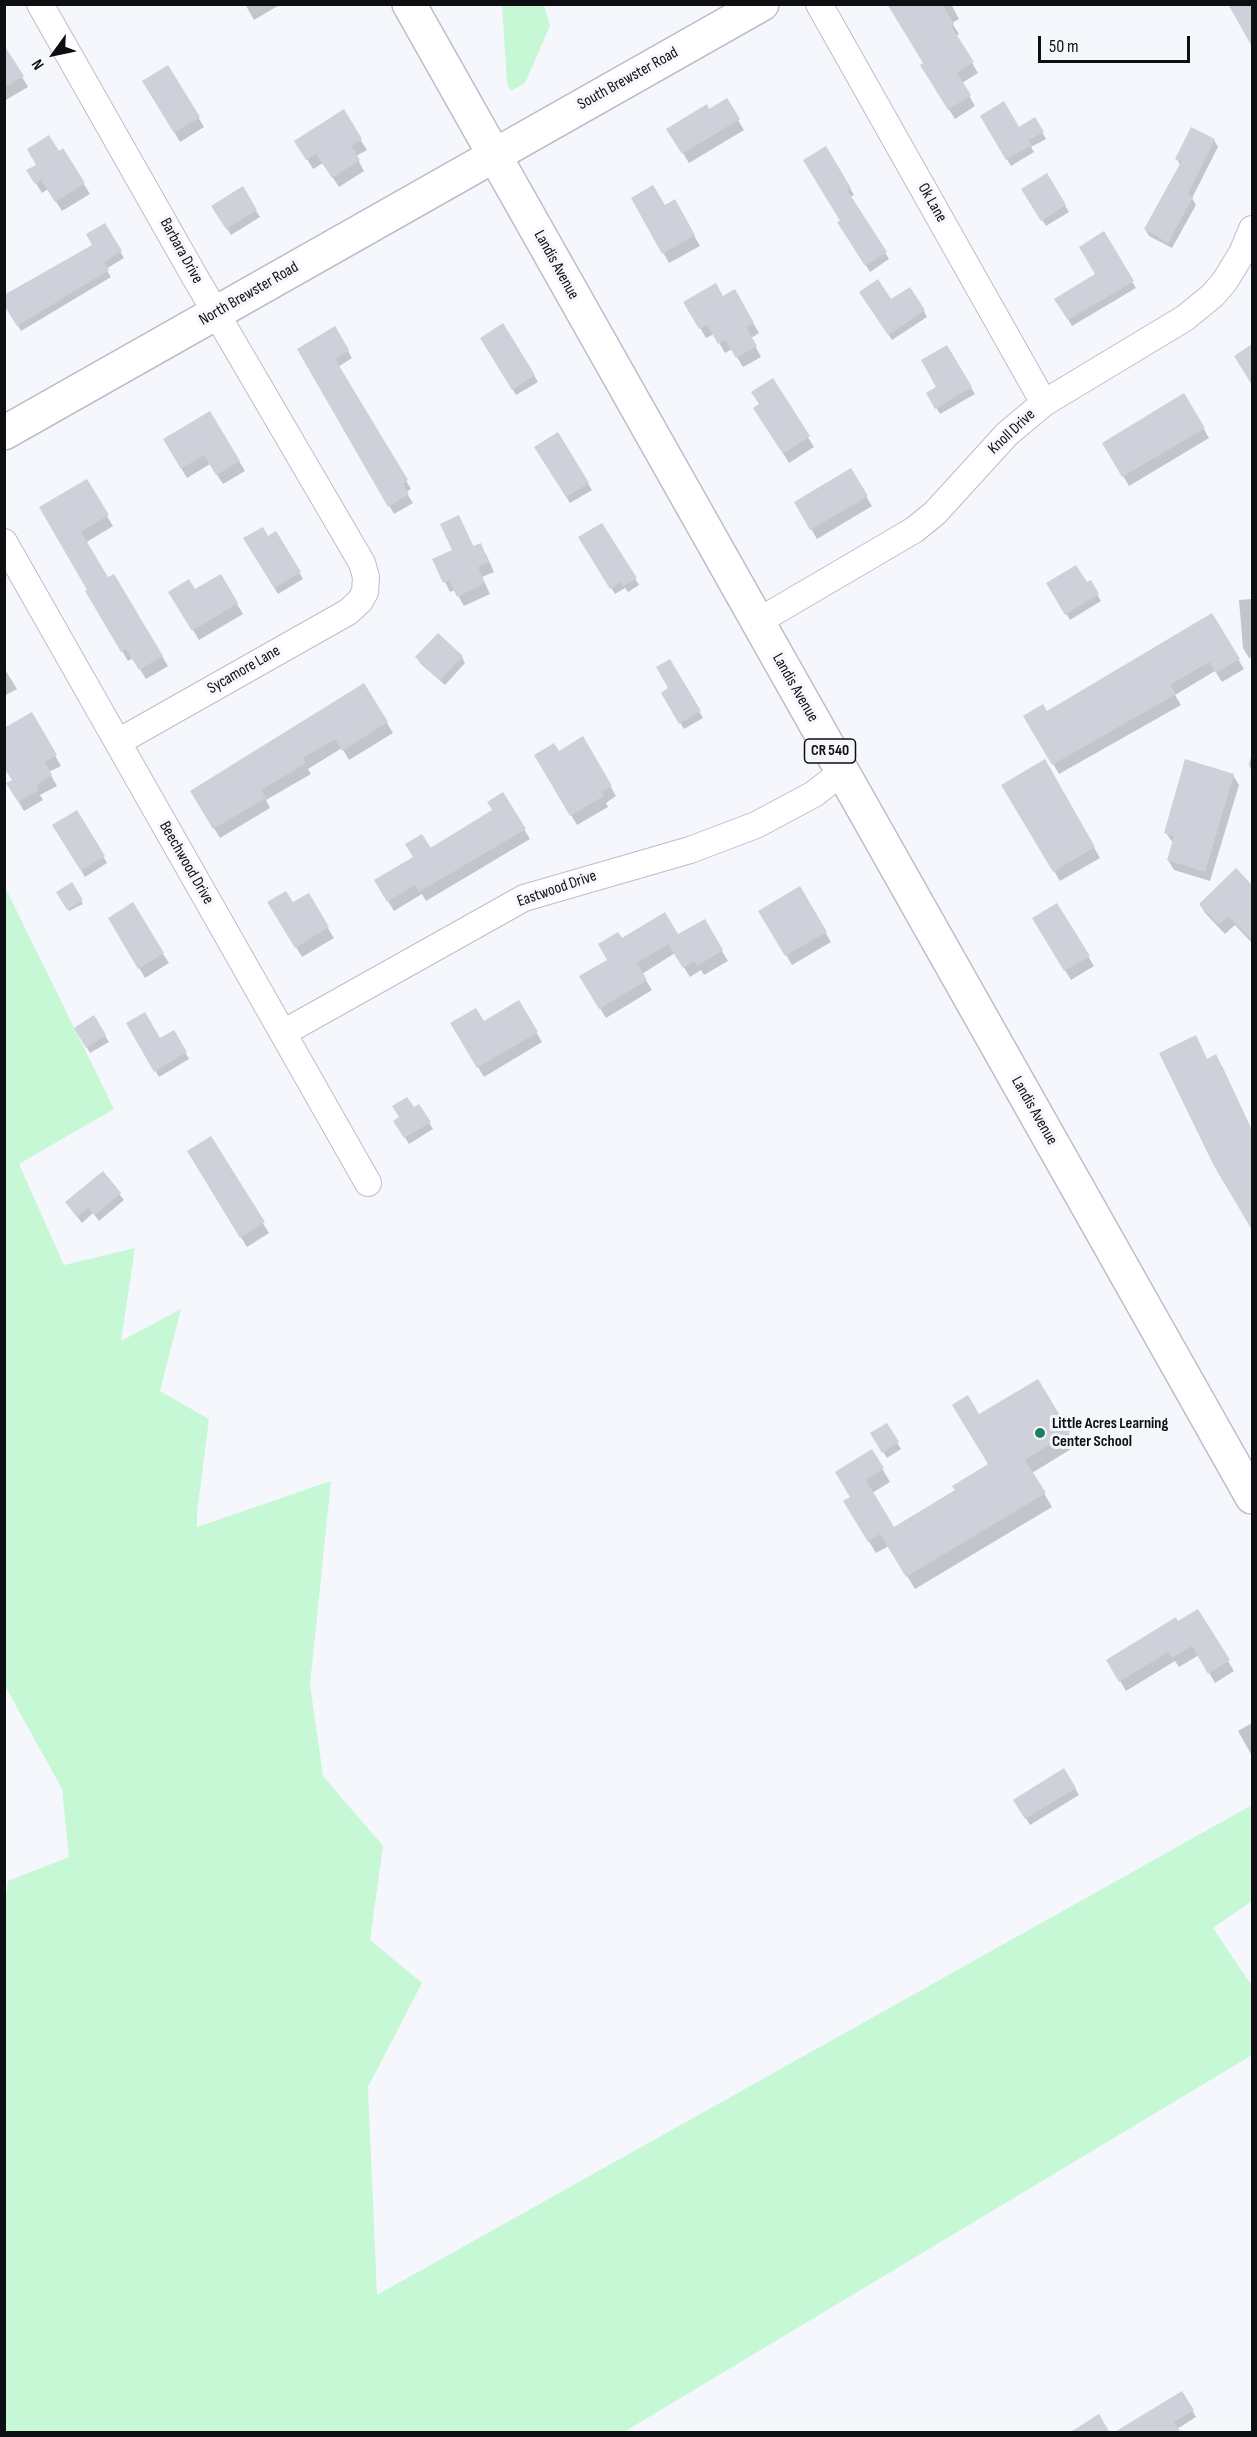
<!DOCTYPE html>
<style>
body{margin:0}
#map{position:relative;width:1257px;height:2437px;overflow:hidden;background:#f5f7fd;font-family:"Sofia Sans Condensed",sans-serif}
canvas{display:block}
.frame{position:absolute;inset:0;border:6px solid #0e0f12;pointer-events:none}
.north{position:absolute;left:24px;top:24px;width:60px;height:60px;-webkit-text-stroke:4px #f5f7fd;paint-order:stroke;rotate:237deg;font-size:16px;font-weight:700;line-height:24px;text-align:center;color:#0e0f12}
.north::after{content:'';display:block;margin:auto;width:21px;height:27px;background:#0e0f12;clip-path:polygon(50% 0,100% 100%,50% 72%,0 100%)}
.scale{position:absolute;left:1038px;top:36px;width:152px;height:27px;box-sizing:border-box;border:3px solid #0e0f12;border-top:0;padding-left:8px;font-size:18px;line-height:21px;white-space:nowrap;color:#0e0f12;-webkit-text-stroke:4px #f5f7fd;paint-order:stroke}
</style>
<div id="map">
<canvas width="1257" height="2437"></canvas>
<div class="frame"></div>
<div class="north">N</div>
<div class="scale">50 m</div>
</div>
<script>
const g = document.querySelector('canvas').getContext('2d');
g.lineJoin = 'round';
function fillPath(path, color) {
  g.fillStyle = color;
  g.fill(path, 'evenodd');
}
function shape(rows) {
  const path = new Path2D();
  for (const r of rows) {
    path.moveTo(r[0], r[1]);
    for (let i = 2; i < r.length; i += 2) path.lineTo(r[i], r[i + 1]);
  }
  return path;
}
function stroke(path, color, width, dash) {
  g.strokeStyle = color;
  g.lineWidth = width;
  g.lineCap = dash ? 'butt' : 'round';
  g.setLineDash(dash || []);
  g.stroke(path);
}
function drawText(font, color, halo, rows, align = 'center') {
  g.font = font + ' "Sofia Sans Condensed",sans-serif';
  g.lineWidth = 6;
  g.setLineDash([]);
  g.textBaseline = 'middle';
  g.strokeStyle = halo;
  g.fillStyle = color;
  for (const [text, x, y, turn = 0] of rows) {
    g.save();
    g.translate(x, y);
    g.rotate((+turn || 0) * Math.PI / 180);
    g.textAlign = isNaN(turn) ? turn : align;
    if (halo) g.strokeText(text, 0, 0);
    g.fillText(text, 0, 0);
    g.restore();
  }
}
const green = shape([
 [502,5,544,5,550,26,525,83,511,91,507,84],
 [4,885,114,1109,19,1164,64,1265,135,1248,121,1341,181,1309,160,1391,209,1419,197,1513,197,1527,331,1481,310,1685,323,1776,383,1846,370,1940,422,1983,368,2087,377,2295,1252,1805,1252,1901,1213,1928,1252,1986,1252,2055,624,2432,5,2432,5,1903,8,1881,69,1857,62,1789,5,1686]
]);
const shadow = shape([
 [245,4,281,4,254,20],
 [891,4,951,4,959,19,952,23,959,34,956,36,978,73,962,83,975,106,955,119,927,75,925,63],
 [1230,4,1252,4,1251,41],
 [8,53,28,87,4,101,4,55],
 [168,67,204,127,180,142,144,81],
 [726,100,744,130,689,163,668,129,709,111],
 [343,112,367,150,356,156,364,171,339,187,323,163,313,169,296,141],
 [982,116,1018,129,1035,119,1046,139,1031,147,1034,152,1011,166],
 [1214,140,1218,147,1192,198,1196,205,1172,248,1149,236,1145,229,1180,165,1177,159],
 [826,148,854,195,850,197,889,259,870,272,843,229],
 [63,150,90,194,62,211,48,189,42,193,28,171],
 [1046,175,1069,212,1046,226,1023,190],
 [242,189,260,217,231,235,213,207],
 [633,198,664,207,675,201,700,246,669,263],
 [104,225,124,258,106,269,111,277,21,331,4,303,94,245],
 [1103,234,1136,288,1072,326,1056,299,1097,274],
 [734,291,759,333,751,338,761,357,743,367,732,349,725,353,714,334,706,338,685,302,723,298],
 [864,299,891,301,924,311,927,317,892,340],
 [503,325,538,382,516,395,482,339],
 [335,328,352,358,338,367,411,489,406,492,413,503,394,514,299,350],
 [1252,346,1252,383,1236,357],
 [946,347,975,394,940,414,928,393,938,387],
 [772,380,814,447,789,463,761,418,760,405],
 [1184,395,1209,438,1129,486,1104,443],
 [210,413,245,471,223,484,210,464,187,478,165,440],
 [557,434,592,490,570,503,536,447],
 [850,470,872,506,817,539,796,503],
 [86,481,113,526,85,543,107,580,114,576,168,666,146,679,133,658,128,661,87,592,89,590,41,508],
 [602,525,639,585,628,592,625,588,615,594,580,538],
 [464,527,474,548,486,554,494,572,482,577,490,594,464,606,455,590,450,592,434,560,454,551],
 [276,534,303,579,278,594,245,539,268,538],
 [220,576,243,614,199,640,170,592,195,592],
 [1090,582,1101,601,1070,620,1048,584,1086,584],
 [1252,599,1252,657,1249,658,1243,648,1239,600],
 [1211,615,1244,669,1222,682,1215,671,1175,695,1181,705,1059,774,1025,716,1047,713],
 [462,657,465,663,445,685,421,664,417,658],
 [669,661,703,718,684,729,663,693,670,689],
 [4,668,17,689,4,696],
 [364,685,393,733,349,760,342,748,308,769,311,774,266,800,270,808,220,838,192,792],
 [31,714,61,766,49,772,57,786,40,795,43,800,24,811,8,784,14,780],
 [582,738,616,796,606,803,608,807,577,825,536,755,558,753],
 [1252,752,1252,772,1249,765],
 [1045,761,1100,858,1060,881,1003,786],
 [1233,775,1239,785,1210,881,1174,870,1168,860,1173,843,1166,833],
 [503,794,530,839,426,901,422,894,394,911,376,881,493,810],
 [76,812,107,863,85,877,54,825],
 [1236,870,1252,887,1252,943,1235,925,1225,934,1206,914,1200,905],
 [72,884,83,904,69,911,58,892],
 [799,888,831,942,792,965,760,911],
 [308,895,334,938,302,957,269,903,293,904],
 [1057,905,1094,966,1071,980,1034,919],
 [110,918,163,954,169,963,145,978],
 [704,921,728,961,704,975,701,970,690,977,675,953,642,974,652,990,606,1018,581,977,609,960,621,940,678,937],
 [518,1002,542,1042,484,1077,452,1024,484,1023],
 [94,1018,109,1042,90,1053,76,1028],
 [128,1024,159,1040,173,1032,189,1059,159,1077],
 [1208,1060,1222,1066,1252,1131,1252,1228,1215,1166],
 [419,1106,433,1129,409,1144,395,1121],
 [210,1138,269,1233,247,1247,194,1161],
 [102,1173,124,1200,99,1221,93,1213,82,1223,67,1203],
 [1038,1381,1076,1446,1032,1473,1052,1507,915,1589,889,1546,876,1553,845,1502,852,1498,872,1451,890,1482,872,1493,894,1529,957,1491,990,1465,979,1416],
 [886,1425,901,1449,887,1458,872,1434],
 [1198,1611,1234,1671,1215,1683,1199,1655,1179,1667,1175,1661,1126,1691,1108,1660],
 [1252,1723,1252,1756,1238,1731],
 [1064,1770,1079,1795,1030,1825,1015,1800],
 [1182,2393,1196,2417,1177,2429,1130,2424]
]);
const building = shape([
 [887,4,942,4,954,24,951,26,974,62,957,73,971,95,948,110,920,65,923,63],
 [1228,4,1252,4,1252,47],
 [4,45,24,76,4,88],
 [168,65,200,117,174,133,142,81],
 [727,98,740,119,682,154,666,129,707,104,709,109],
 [1004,101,1019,127,1035,117,1044,132,1029,140,1032,145,1006,160,980,116],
 [344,109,362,139,351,146,360,160,332,178,316,154,306,160,294,141],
 [1191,127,1215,139,1188,194,1193,197,1168,243,1144,229,1181,162,1175,159],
 [49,135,59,151,63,148,85,183,55,202,41,180,35,184,26,170,36,165,27,149],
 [826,146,851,188,847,190,887,252,865,266,837,222,840,221,803,160],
 [1047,173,1066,205,1041,221,1021,189],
 [653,185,665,205,675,199,695,235,662,254,631,198],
 [243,186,257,210,226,229,211,206],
 [105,223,122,251,104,262,109,270,17,326,4,305,4,295,92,245,86,234],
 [1104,231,1134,281,1068,320,1054,299,1095,274,1079,247],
 [878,279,891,299,910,287,925,310,888,335,859,292],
 [716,283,723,296,735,289,754,323,746,327,757,346,736,358,725,340,718,344,707,325,699,329,683,302],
 [503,323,535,375,512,390,480,338],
 [335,326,349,350,335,359,408,480,403,484,409,494,388,507,297,349],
 [1252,344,1252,385,1234,356],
 [947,345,972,387,935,409,926,393,936,387,921,360],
 [773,378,810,436,783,454,753,408,759,404,751,392],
 [1184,393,1205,428,1122,477,1102,443],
 [210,411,240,461,216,475,204,455,181,469,163,439],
 [558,432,589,483,566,497,534,447],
 [851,468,868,496,810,530,794,502],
 [87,479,109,515,81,532,108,577,114,574,163,656,139,670,126,649,121,652,85,591,87,590,39,507],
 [459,515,473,546,481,543,489,562,478,567,485,583,457,597,449,580,443,583,432,559,452,550,440,524],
 [602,523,637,578,623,586,621,582,610,589,578,537],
 [263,527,268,536,276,531,301,572,274,588,243,538],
 [1076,565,1087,582,1091,580,1099,594,1065,615,1046,583],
 [221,574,238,603,192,631,168,592,189,579,195,589],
 [1212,613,1240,659,1216,673,1209,662,1170,685,1176,694,1052,765,1023,716,1043,704,1047,711],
 [438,633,463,656,440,680,415,657],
 [670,659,701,711,679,724,661,693,668,688,656,667],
 [364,683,388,722,342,751,335,739,303,758,306,763,261,790,266,798,213,829,190,791],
 [32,712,57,755,45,762,52,775,36,785,39,790,18,802,6,783,12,780,4,768,4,728],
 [583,736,612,786,601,792,604,796,570,816,534,755,554,743,559,751],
 [1045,759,1095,847,1053,872,1001,785],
 [1185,759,1234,774,1205,872,1167,860,1174,836,1164,833],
 [503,792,526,829,419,892,415,885,387,902,374,880,413,857,405,844,422,834,431,848,492,810,487,802],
 [77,810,105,856,81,871,52,825],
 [1236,868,1252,885,1252,940,1228,916,1219,925,1199,904],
 [72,882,83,900,67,910,56,892],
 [800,886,827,932,785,956,758,911],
 [286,891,293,902,309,893,329,927,295,948,267,902],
 [133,902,164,953,138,969,108,918],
 [1057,903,1090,956,1064,971,1032,918],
 [665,912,678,934,705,919,723,950,697,966,694,961,683,968,668,944,637,963,647,980,599,1009,579,976,607,960,598,944,618,932,622,938],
 [519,1000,538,1032,477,1068,450,1023,476,1008,484,1021],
 [145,1012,160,1038,174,1030,187,1052,154,1072,126,1023],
 [94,1015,106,1035,86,1048,74,1028],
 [1196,1035,1207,1059,1216,1054,1252,1130,1252,1230,1214,1166,1159,1053],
 [407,1097,414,1107,419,1104,431,1122,404,1138,393,1121,399,1117,392,1106],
 [211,1136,265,1222,240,1238,187,1151],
 [103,1171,121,1193,95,1215,88,1208,77,1217,65,1202],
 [1038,1379,1070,1432,1025,1460,1046,1493,906,1577,880,1534,868,1542,843,1501,850,1497,835,1472,872,1449,884,1468,866,1480,894,1527,955,1490,952,1486,988,1464,952,1405,968,1395,979,1414],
 [887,1423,899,1442,882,1453,870,1433],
 [1198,1609,1230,1660,1208,1674,1192,1646,1172,1658,1168,1652,1119,1682,1106,1660,1176,1617,1178,1621],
 [1064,1768,1076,1788,1025,1819,1013,1800],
 [1182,2391,1194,2410,1174,2422,1181,2433,1113,2433],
 [1099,2414,1110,2433,1069,2433]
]);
const minor = shape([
 [40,4,192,272,362,563,366,577,365,592,360,601,348,612,118,742],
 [819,4,1044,403],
 [4,542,368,1183],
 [757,622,914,530,935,513,1007,434,1044,403,1185,318,1213,295,1225,281,1242,253,1252,229],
 [283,1033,524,898,690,850,756,825,814,794,842,772]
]);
const major = shape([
 [409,4,1252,1497],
 [4,433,762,4]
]);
const markers = [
 [1040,1433,6,"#18805b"]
];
const shields = [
 [830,751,51]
];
const shieldNames = [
 ["CR 540",830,751]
];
const streetNames = [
 ["South Brewster Road",628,79,-29],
 ["Ok Lane",932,203,60],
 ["Barbara Drive",181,251,61],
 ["Landis Avenue",556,265,61],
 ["North Brewster Road",249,294,-30],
 ["Knoll Drive",1012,432,-43],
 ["Sycamore Lane",244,670,-30],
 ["Landis Avenue",795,688,60],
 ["Beechwood Drive",186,863,60],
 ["Eastwood Drive",557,889,-19],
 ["Landis Avenue",1034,1111,60]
];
const poiNames = [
 ["Little Acres Learning",1052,1424],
 ["Center School",1052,1442]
];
fillPath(green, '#c6f8d6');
fillPath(shadow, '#0003');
fillPath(building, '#ced0da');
stroke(minor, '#bcbec8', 28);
stroke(major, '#bcbec8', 36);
stroke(minor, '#fff', 26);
stroke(major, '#fff', 33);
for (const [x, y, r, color] of markers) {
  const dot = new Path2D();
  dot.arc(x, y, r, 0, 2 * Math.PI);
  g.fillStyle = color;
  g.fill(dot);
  stroke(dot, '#f5f7fd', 2);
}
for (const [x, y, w] of shields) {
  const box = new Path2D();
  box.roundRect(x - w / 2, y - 12, w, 24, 4.5);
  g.fillStyle = '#f5f7fd';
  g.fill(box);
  stroke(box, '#0e0f12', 1.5);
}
drawText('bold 15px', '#0e0f12', null, shieldNames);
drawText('16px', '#0e0f12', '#f5f7fd', streetNames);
drawText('bold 16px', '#0e0f12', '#f5f7fd', poiNames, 'left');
</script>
